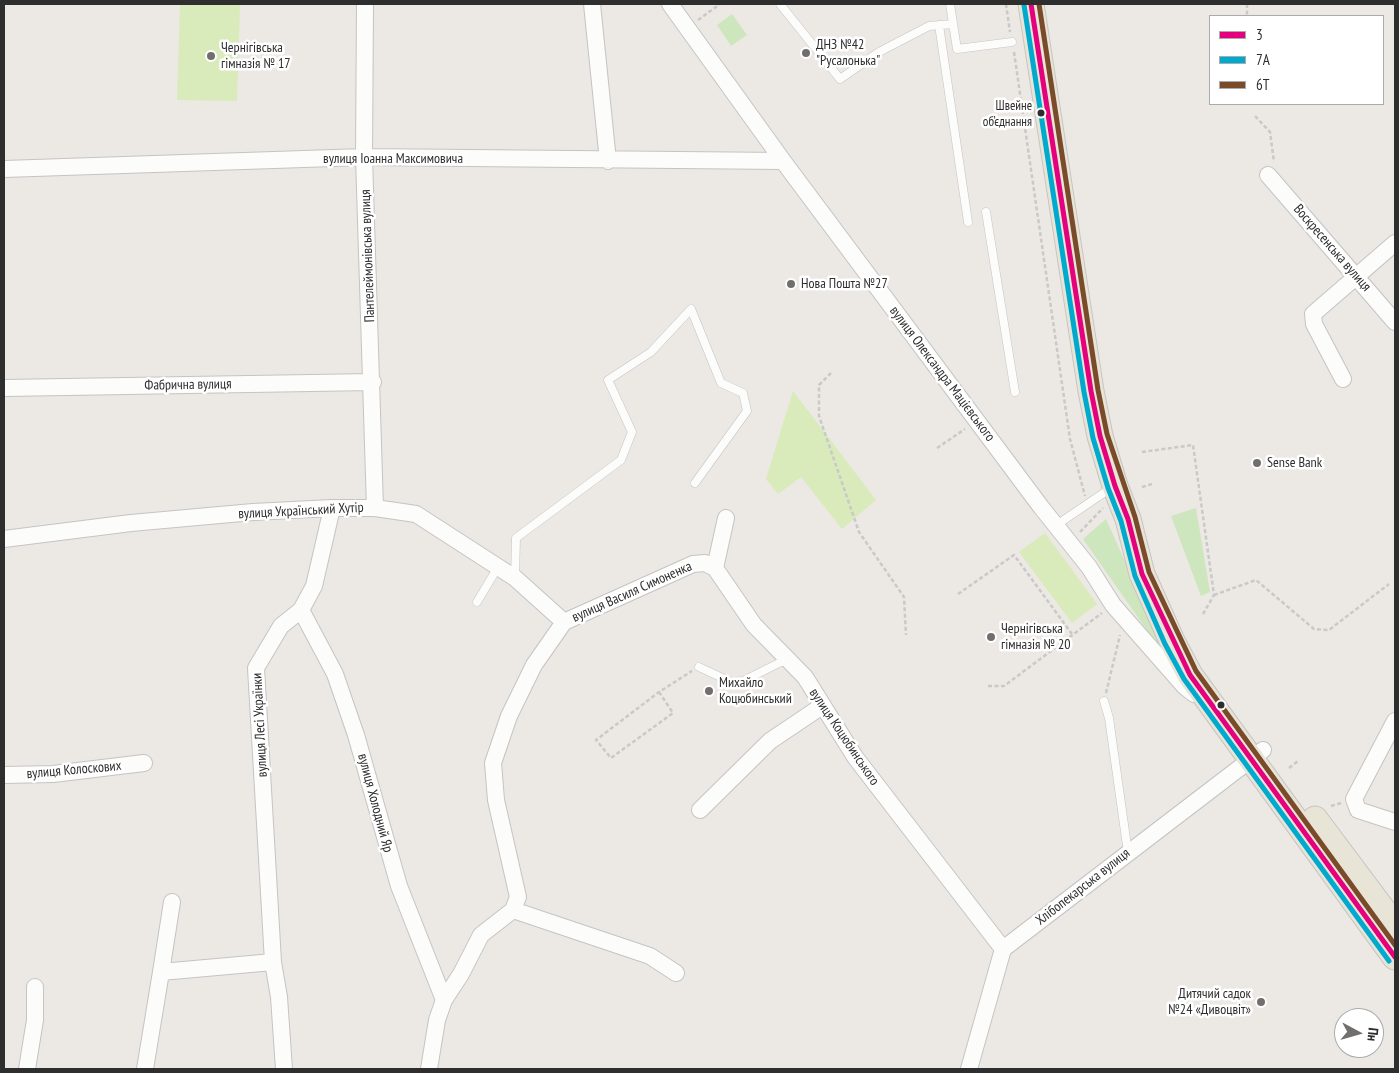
<!DOCTYPE html>
<meta charset="utf-8">
<style>
body{margin:0}
#map{position:relative;width:1399px;height:1073px;overflow:hidden;background:#ece8e4;font-family:"PT Sans Narrow",sans-serif}
canvas{display:block}
.frame{position:absolute;inset:0;border:5px solid #2e2e2e;pointer-events:none}
.legend{position:absolute;left:1209px;top:15px;width:175px;height:90px;box-sizing:border-box;background:#fff;border:1px solid #ababab;margin:0;padding:6px 9px;list-style:none;font-size:15px;color:#2e2e2e}
.legend li{display:flex;align-items:center;gap:10px;height:25px}
.legend b{width:25px;border:1px solid #ababab}
.north{position:absolute;left:1334px;top:1008px;width:50px;height:50px;box-sizing:border-box;background:#fff;border:1px solid #ababab;border-radius:50%;rotate:96deg;font-size:14px;font-weight:700;line-height:20px;text-align:center;color:#2e2e2e}
.north::after{content:'';display:block;margin:auto;width:18px;height:22px;background:#706f6e;clip-path:polygon(50% 0,100% 100%,50% 72%,0 100%)}
</style>
<div id="map">
<canvas width="1399" height="1073"></canvas>
<div class="frame"></div>
<ul class="legend">
<li><b style="height:6px;background:#e5007d"></b>3</li>
<li><b style="height:6px;background:#00a9ce"></b>7А</li>
<li><b style="height:6px;background:#7a4b2a"></b>6Т</li>
</ul>
<div class="north">Пн</div>
</div>
<script>
const g = document.querySelector('canvas').getContext('2d');
g.lineJoin = 'round';
function fillPath(path, color) {
  g.fillStyle = color;
  g.fill(path, 'evenodd');
}
function shape(rows) {
  const path = new Path2D();
  for (const r of rows) {
    path.moveTo(r[0], r[1]);
    for (let i = 2; i < r.length; i += 2) path.lineTo(r[i], r[i + 1]);
  }
  return path;
}
function stroke(path, color, width, dash) {
  g.strokeStyle = color;
  g.lineWidth = width;
  g.lineCap = dash ? 'butt' : 'round';
  g.setLineDash(dash || []);
  g.stroke(path);
}
function drawText(font, color, halo, rows, align = 'center') {
  g.font = font + ' "PT Sans Narrow",sans-serif';
  g.lineWidth = 5;
  g.setLineDash([]);
  g.textBaseline = 'middle';
  g.strokeStyle = halo;
  g.fillStyle = color;
  for (const [text, x, y, turn = 0] of rows) {
    g.save();
    g.translate(x, y);
    g.rotate((+turn || 0) * Math.PI / 180);
    g.textAlign = isNaN(turn) ? turn : align;
    if (halo) g.strokeText(text, 0, 0);
    g.fillText(text, 0, 0);
    g.restore();
  }
}
const green = shape([
 [732,14,747,35,731,46,717,25],
 [1196,508,1210,592,1201,596,1171,516],
 [1106,519,1172,666,1083,539]
]);
const pitch = shape([
 [180,4,240,4,237,101,177,100],
 [793,391,876,500,842,529,801,477,778,494,766,479],
 [1045,533,1097,604,1072,623,1019,552]
]);
const path = shape([
 [1006,4,1010,32],
 [1247,4,1247,16],
 [698,20,720,4],
 [1014,52,1070,439,1085,496],
 [1255,116,1270,132,1274,162],
 [831,373,819,385,819,416,859,532,904,597,906,635],
 [937,448,965,429],
 [1142,452,1193,445,1214,595,1203,614],
 [1142,487,1152,484],
 [1080,532,1103,508],
 [958,594,1014,555,1072,634],
 [1214,595,1256,580,1314,629,1329,630,1389,584],
 [988,686,1004,686,1102,613],
 [659,692,673,713,611,758,596,740,659,692,692,671],
 [1106,693,1120,635],
 [1289,768,1298,761],
 [1331,806,1341,803]
]);
const lane = shape([
 [780,4,840,79,879,52,929,26,953,24],
 [950,4,957,49,1012,42],
 [939,25,968,222],
 [986,212,1015,392],
 [1055,526,1111,488],
 [515,578,516,538,621,460,632,432,608,380,651,352,691,309,721,383,743,393,747,411,695,483],
 [477,602,498,567],
 [699,667,731,682,743,681,787,659],
 [1104,701,1109,718,1128,853]
]);
const street = shape([
 [365,4,364,157,375,508],
 [592,4,608,161],
 [670,4,783,161,1041,507,1089,567,1113,605,1185,687,1194,694],
 [4,169,364,157,783,161],
 [1268,175,1395,322],
 [1343,379,1314,324,1313,314,1395,243],
 [4,388,373,382],
 [726,518,715,568,754,625,805,677,855,757,1003,949],
 [4,539,131,523,253,512,332,508,375,508,416,514,515,578,564,622],
 [301,610,335,674,356,735,399,886,444,1000],
 [1395,721,1354,799,1358,810,1395,822],
 [4,775,53,774,144,763],
 [700,810,770,741,822,706],
 [513,910,650,956,676,973],
 [161,972,172,902],
 [27,1069,35,1020,35,987],
 [145,1069,161,972,273,962],
 [284,1069,279,997,273,962,256,668,281,626,301,610,314,586,332,508],
 [429,1069,437,1020,444,1000,461,974,481,935,513,910,518,897,496,800,493,763,509,716,534,665,564,622,693,564,705,563,715,568],
 [969,1069,1003,949,1263,750]
]);
const primary = shape([
 [1031,4,1091,391,1100,436,1115,486,1128,519,1142,574,1172,641,1190,675,1395,957],
 [1315,819,1395,926]
]);
const bus1 = shape([
 [1031,4,1091,391,1100,436,1115,486,1128,519,1142,574,1190,675,1395,957]
]);
const bus2 = shape([
 [1024,5,1084,392,1093,438,1108,488,1121,521,1135,576,1165,644,1184,679,1389,961]
]);
const bus3 = shape([
 [1039,4,1098,390,1107,434,1135,517,1149,572,1196,671,1395,945]
]);
const markers = [
 [806,53,5,"#706f6e"],
 [211,56,5,"#706f6e"],
 [1041,113,4.5,"#2e2e2e"],
 [791,284,5,"#706f6e"],
 [1257,463,5,"#706f6e"],
 [991,637,5,"#706f6e"],
 [709,691,5,"#706f6e"],
 [1221,705,4.5,"#2e2e2e"],
 [1261,1002,5,"#706f6e"]
];
const busNames = [
 ["Швейне",1032,106],
 ["об’єднання",1032,122]
];
const poiNames = [
 ["ДНЗ №42",816,45],
 ["\"Русалонька\"",816,61],
 ["Чернігівська",221,48],
 ["гімназія № 17",221,64],
 ["Нова Пошта №27",801,284],
 ["Sense Bank",1267,463],
 ["Чернігівська",1001,629],
 ["гімназія № 20",1001,645],
 ["Михайло",719,683],
 ["Коцюбинський",719,699],
 ["Дитячий садок",1251,994,"right"],
 ["№24 «Дивоцвіт»",1251,1010,"right"]
];
const streetNames = [
 ["вулиця Іоанна Максимовича",393,159],
 ["Воскресенська вулиця",1332,248,49],
 ["Пантелеймонівська вулиця",368,256,-92],
 ["вулиця Олександра Мацієвського",942,374,53],
 ["Фабрична вулиця",188,385,-1],
 ["вулиця Український Хутір",301,511,-3],
 ["вулиця Василя Симоненка",632,592,-24],
 ["вулиця Лесі Українки",260,725,-93],
 ["вулиця Коцюбинського",844,737,56],
 ["вулиця Колоскових",74,770,-5],
 ["вулиця Холодний Яр",375,803,75],
 ["Хлібопекарська вулиця",1083,887,-38]
];
fillPath(green, '#cee6be');
fillPath(pitch, '#d9eabb');
stroke(lane, '#c5c4c5', 9);
stroke(street, '#c5c4c5', 18);
stroke(primary, '#c6c5c4', 27);
stroke(path, '#c9c9c8', 2.5, [4, 2.5]);
stroke(lane, '#fcfcfb', 8);
stroke(street, '#fcfcfb', 16);
stroke(primary, '#e8e4d6', 25);
stroke(bus1, '#e5007d', 5);
stroke(bus2, '#00a9ce', 5);
stroke(bus3, '#7a4b2a', 5);
for (const [x, y, r, color] of markers) {
  const dot = new Path2D();
  dot.arc(x, y, r, 0, 2 * Math.PI);
  g.fillStyle = color;
  g.fill(dot);
  stroke(dot, '#fff', 2);
}
drawText('13px', '#2e2e2e', '#fff', busNames, 'right');
drawText('14px', '#2e2e2e', '#fff', poiNames, 'left');
drawText('14px', '#2e2e2e', '#fff', streetNames);
</script>
